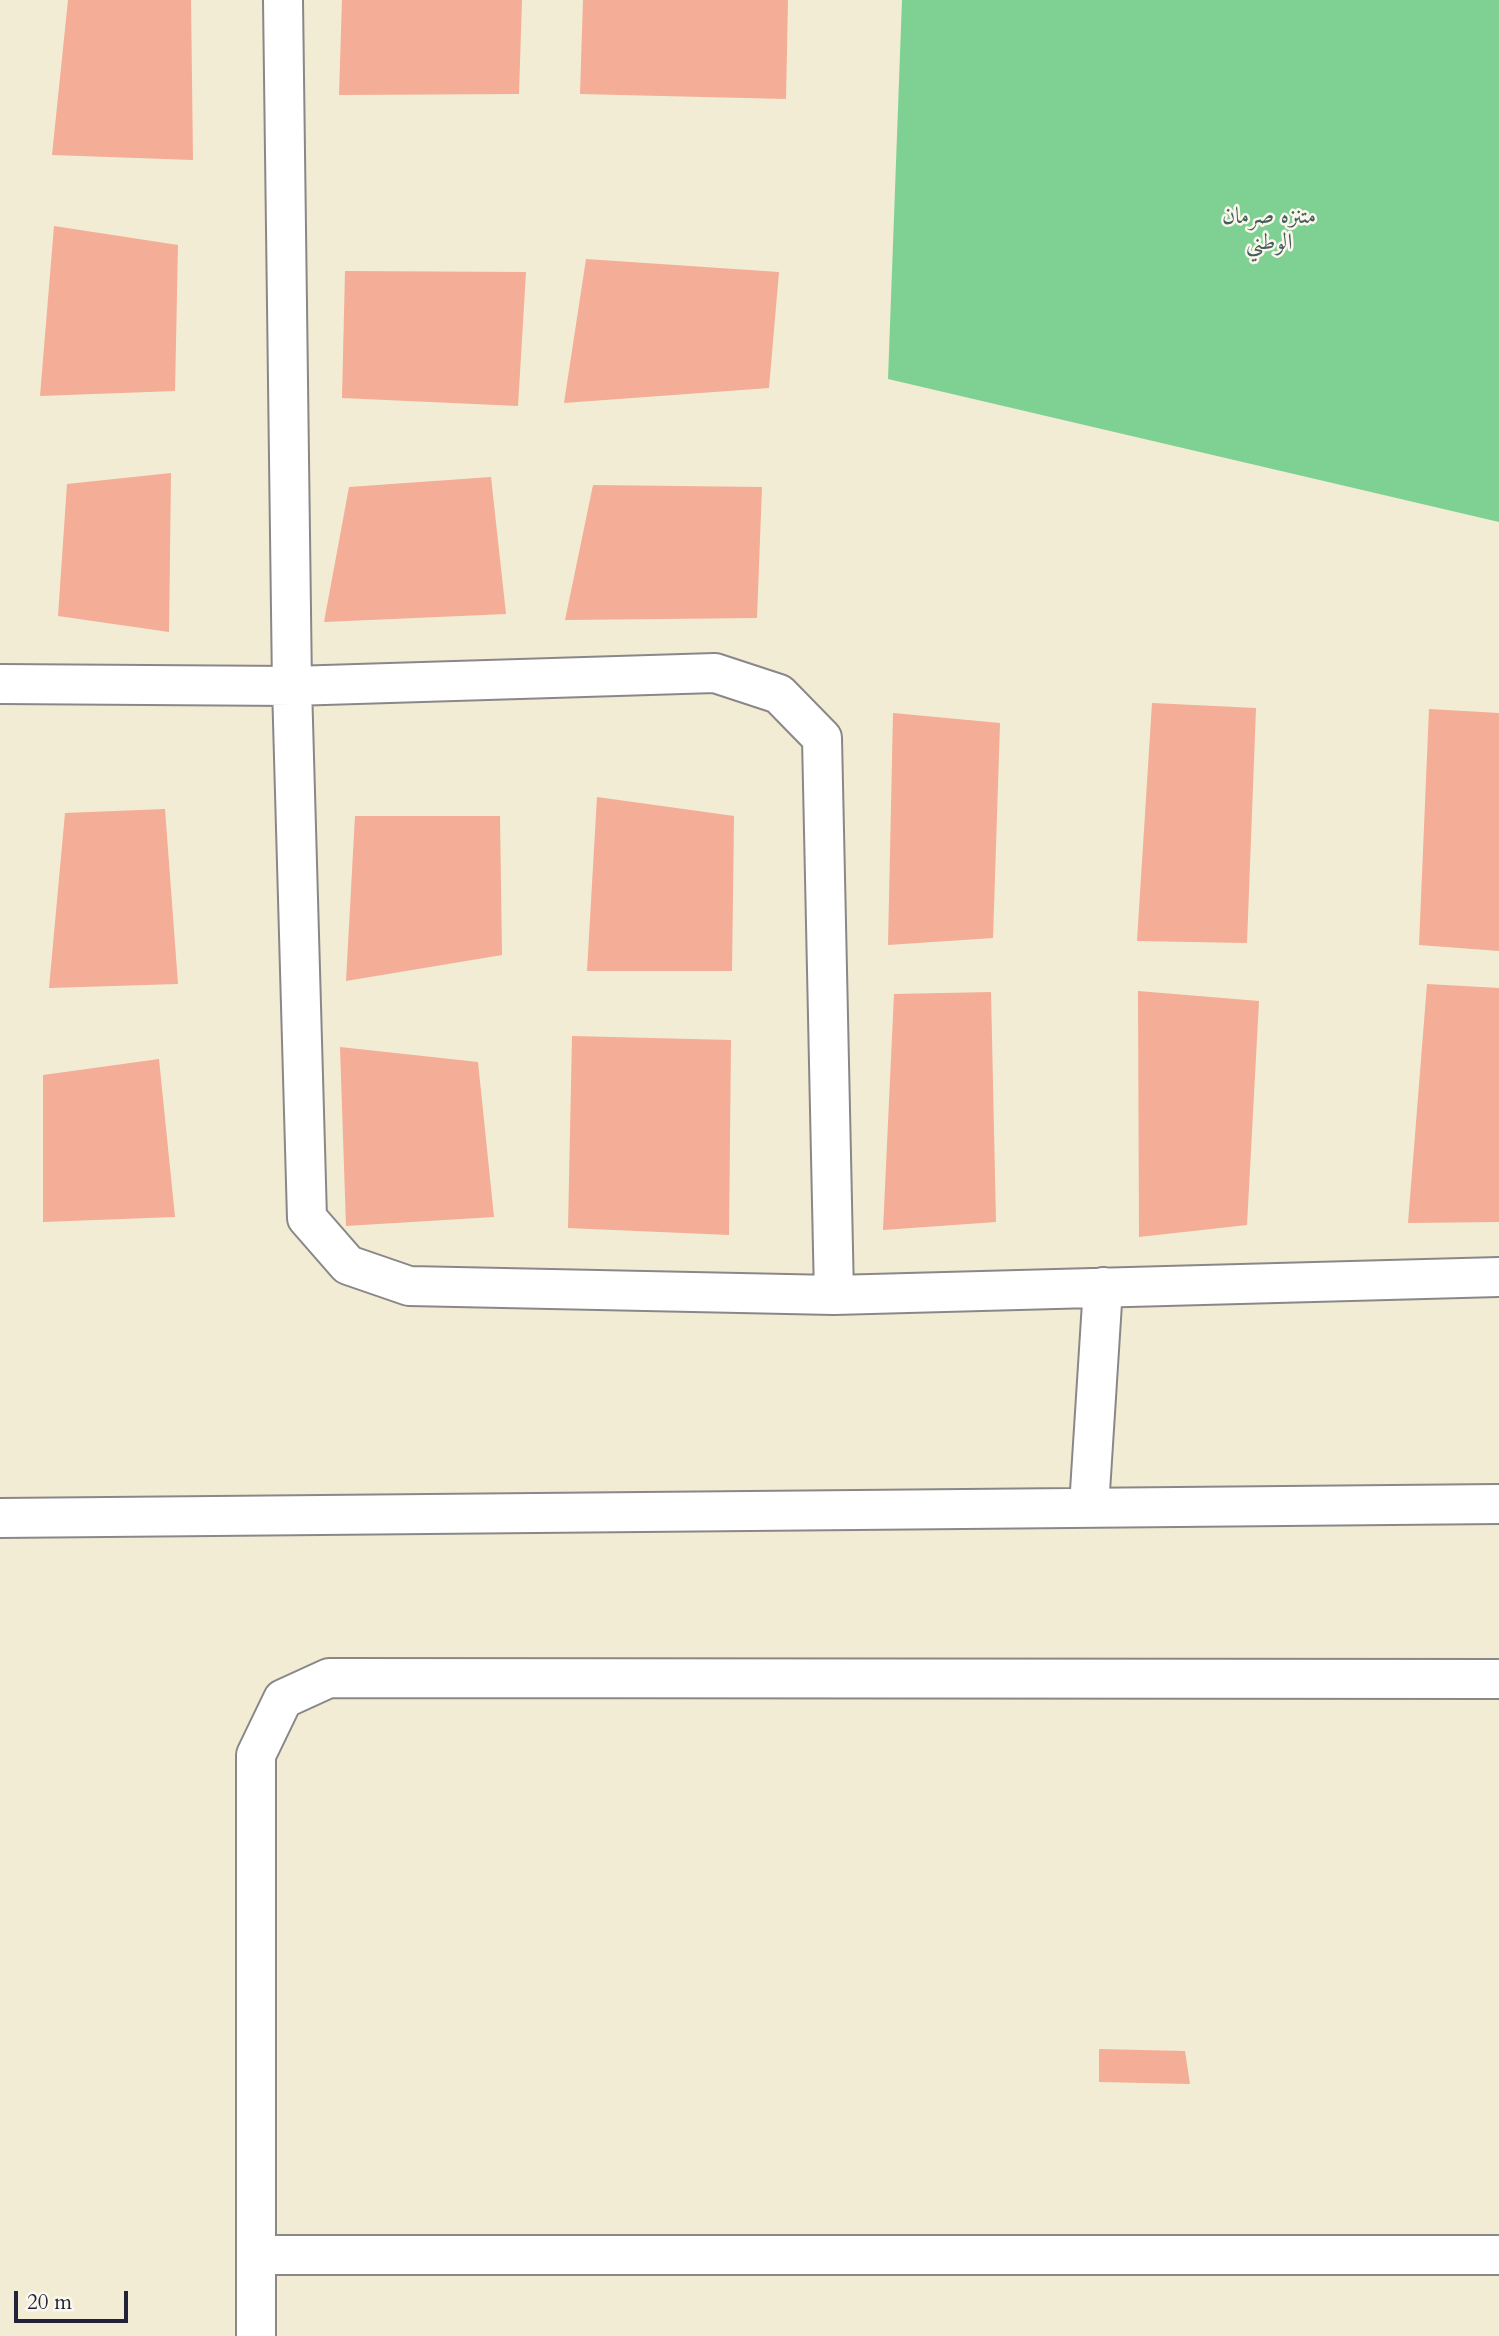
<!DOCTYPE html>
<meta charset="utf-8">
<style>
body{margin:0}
#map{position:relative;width:1499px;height:2336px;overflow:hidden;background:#f2ecd4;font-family:Cardo,serif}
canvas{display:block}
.scale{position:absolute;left:14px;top:2291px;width:114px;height:32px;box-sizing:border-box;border:4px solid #22223b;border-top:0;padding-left:9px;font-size:21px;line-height:24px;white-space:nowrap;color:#22223b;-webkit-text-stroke:5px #fbf7ec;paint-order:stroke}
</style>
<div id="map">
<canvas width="1499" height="2336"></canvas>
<div class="scale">20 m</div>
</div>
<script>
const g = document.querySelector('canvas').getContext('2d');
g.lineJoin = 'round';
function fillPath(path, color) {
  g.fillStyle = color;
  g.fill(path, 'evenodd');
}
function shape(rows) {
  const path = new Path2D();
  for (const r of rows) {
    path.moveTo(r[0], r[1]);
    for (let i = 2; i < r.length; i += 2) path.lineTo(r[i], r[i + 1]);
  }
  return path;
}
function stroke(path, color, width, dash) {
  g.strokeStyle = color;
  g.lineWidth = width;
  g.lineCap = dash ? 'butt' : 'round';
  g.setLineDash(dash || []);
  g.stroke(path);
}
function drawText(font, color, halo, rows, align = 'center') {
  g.font = font + ' Cardo,Amiri,serif';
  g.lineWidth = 5;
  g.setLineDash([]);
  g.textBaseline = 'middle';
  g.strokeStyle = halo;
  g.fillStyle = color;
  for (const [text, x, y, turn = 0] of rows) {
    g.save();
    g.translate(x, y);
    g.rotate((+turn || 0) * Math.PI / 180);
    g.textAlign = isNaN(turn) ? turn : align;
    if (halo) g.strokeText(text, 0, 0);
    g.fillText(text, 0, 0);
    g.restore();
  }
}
const green = shape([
 [902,0,1499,0,1499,522,888,379]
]);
const building = shape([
 [68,0,191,0,193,160,52,155],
 [342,0,522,0,519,94,339,95],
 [583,0,788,0,786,99,580,94],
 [54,226,178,245,175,391,40,396],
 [586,259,779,272,769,388,564,403],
 [345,271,526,272,518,406,342,398],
 [171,473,169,632,58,616,67,484],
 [491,477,506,614,324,622,349,487],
 [593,485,762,487,757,618,565,620],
 [1152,703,1256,708,1247,943,1137,941],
 [1429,709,1499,713,1499,951,1419,945],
 [893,713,1000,723,993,938,888,945],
 [597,797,734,816,732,971,587,971],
 [165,809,178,984,49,988,65,813],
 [355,816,500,816,502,955,346,981],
 [1427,984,1499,988,1499,1222,1408,1223],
 [1138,991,1259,1001,1247,1225,1139,1237],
 [991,992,996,1222,883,1230,894,994],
 [572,1036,731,1040,729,1235,568,1228],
 [340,1047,478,1062,494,1217,346,1226],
 [159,1059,175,1217,43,1222,43,1075],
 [1099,2049,1185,2051,1190,2084,1099,2082]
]);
const minor = shape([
 [283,0,292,686,307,1218,348,1265,409,1286,834,1295,1499,1277],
 [0,684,292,686,715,673,779,694,822,738,834,1295],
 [1089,1507,1103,1287],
 [0,1518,1499,1504],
 [256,2255,1499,2255],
 [256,2336,256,1755,283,1699,329,1678,1499,1679]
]);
const parkNames = [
 ["متنزه صرمان",1269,218],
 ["الوطني",1269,244]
];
fillPath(green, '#7ed193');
fillPath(building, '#f4ad96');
stroke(minor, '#8a8788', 42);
stroke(minor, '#fff', 38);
drawText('23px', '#425f5a', '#fbf7ec', parkNames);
</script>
